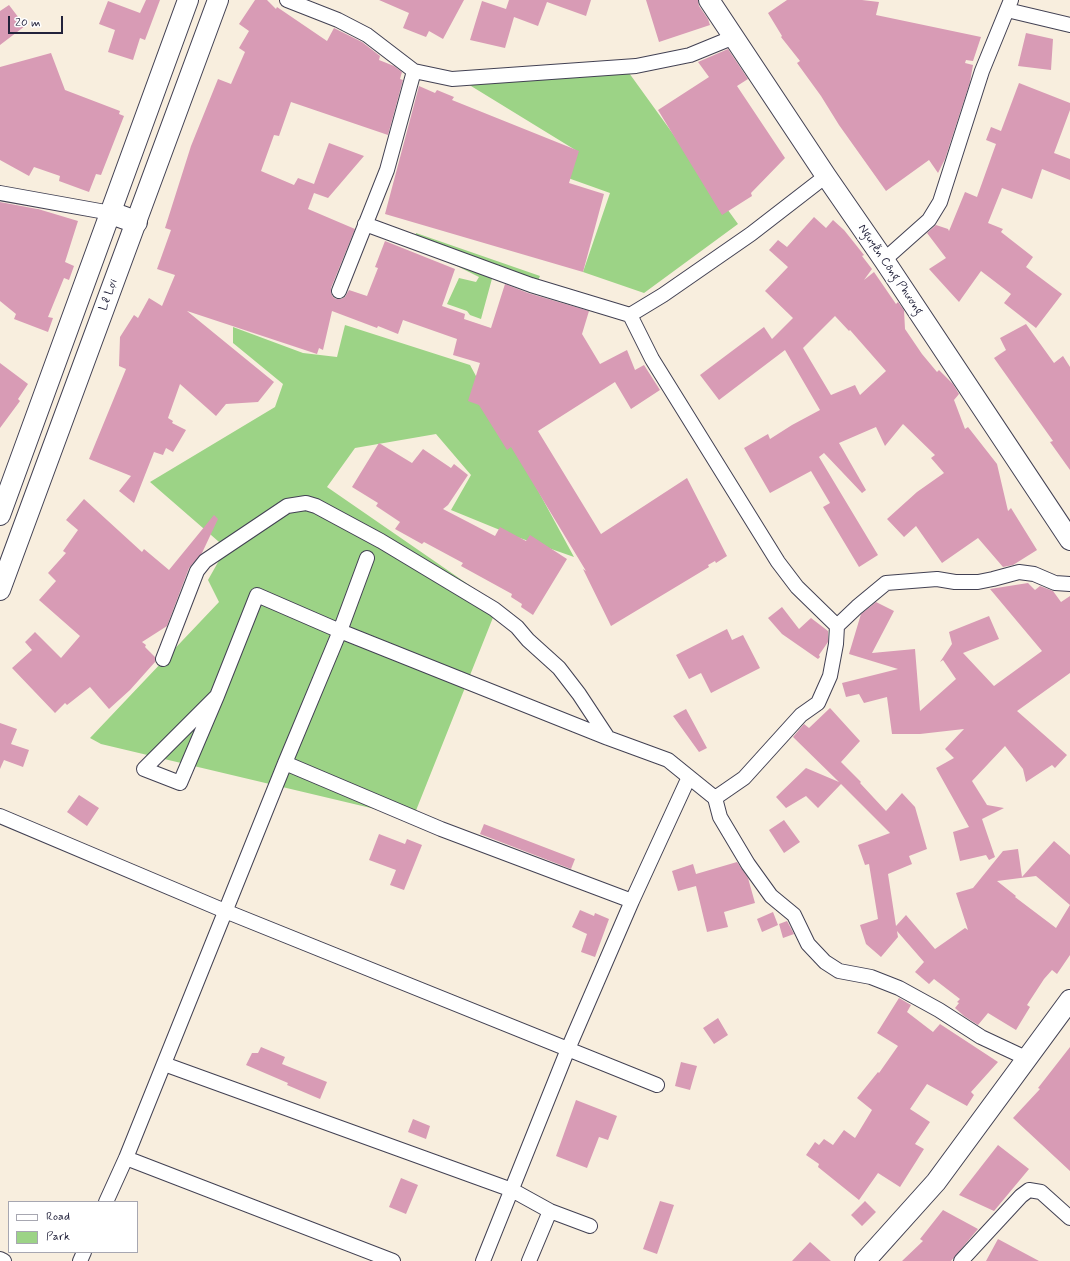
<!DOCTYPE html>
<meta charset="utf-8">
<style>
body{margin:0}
#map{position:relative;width:1070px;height:1261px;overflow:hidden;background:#f8eede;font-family:Mynerve,sans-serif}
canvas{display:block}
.legend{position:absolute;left:8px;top:1201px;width:130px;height:52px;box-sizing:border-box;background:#fff;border:1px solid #a7a7b1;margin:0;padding:5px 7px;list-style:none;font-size:12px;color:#22223b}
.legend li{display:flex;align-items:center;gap:8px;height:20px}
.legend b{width:20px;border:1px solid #a7a7b1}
.scale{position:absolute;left:8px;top:16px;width:55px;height:18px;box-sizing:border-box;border:2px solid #22223b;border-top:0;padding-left:5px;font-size:12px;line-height:14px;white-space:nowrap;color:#22223b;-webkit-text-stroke:3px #fff;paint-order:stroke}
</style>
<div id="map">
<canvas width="1070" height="1261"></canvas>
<ul class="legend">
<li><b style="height:5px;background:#fff"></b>Road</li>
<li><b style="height:11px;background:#9cd386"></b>Park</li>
</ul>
<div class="scale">20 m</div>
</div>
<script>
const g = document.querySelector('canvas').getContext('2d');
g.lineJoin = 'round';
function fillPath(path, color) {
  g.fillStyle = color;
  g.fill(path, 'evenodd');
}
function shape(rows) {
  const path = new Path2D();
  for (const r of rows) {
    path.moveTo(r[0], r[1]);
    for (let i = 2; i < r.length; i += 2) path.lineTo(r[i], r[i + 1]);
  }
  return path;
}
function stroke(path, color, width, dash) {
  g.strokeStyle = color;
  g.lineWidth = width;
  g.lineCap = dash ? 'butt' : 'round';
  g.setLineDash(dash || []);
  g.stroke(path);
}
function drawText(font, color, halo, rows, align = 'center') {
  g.font = font + ' Mynerve,sans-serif';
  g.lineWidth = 3.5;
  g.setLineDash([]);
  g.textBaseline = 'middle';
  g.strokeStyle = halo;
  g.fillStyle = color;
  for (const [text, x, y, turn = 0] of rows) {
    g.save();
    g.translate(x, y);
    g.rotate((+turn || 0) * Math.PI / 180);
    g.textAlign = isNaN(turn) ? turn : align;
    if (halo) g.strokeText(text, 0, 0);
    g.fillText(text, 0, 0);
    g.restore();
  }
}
const green = shape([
 [624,66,738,224,644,293,583,272,610,193,568,178,577,151,458,78],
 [416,233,540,276,535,287,493,275,481,319,470,315,467,311,447,304,459,278,476,282,479,277,413,244],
 [345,325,470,365,574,557,517,537,451,510,471,475,436,434,355,448,327,487,498,605,413,818,101,744,90,738,219,602,208,580,226,548,150,482,275,407,283,384,233,343,233,327,303,353,337,357]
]);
const building = shape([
 [146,0,160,0,145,40,140,38,133,60,108,52,115,30,99,24,108,1,140,13],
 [255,0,267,0,276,9,277,7,327,41,334,28,362,42,380,56,379,60,394,66,402,72,400,79,403,80,388,135,291,102,279,136,274,135,261,171,294,185,298,178,314,184,329,143,364,156,328,198,314,193,308,209,355,229,331,288,331,293,333,297,336,299,341,299,345,297,349,290,367,296,378,268,375,267,385,241,455,269,442,306,465,314,464,319,491,328,505,284,528,293,589,311,582,334,600,364,627,350,635,370,644,365,660,390,631,409,615,382,538,431,601,534,687,478,727,556,716,563,715,561,708,565,709,567,611,626,583,569,586,571,511,447,507,450,479,405,468,401,480,363,453,355,457,339,403,320,398,334,378,326,377,328,332,311,323,350,319,348,317,354,187,311,274,382,258,402,226,404,216,416,180,384,168,418,173,421,172,423,186,430,173,452,166,448,163,455,154,452,134,503,119,491,131,476,89,459,126,369,119,366,120,337,134,315,138,318,149,298,162,306,175,275,157,269,171,230,165,228,191,146,218,79,231,84,245,52,239,48,249,31,239,24],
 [379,0,464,0,443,39,429,31,426,37,403,28,409,13],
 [509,0,591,0,586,16,547,2,538,26,514,17,505,48,470,40,482,1,506,9],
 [646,0,698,0,699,6,708,19,710,25,659,42],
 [787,0,862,0,879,2,876,15,981,37,973,61,966,60,965,63,973,65,970,82,945,159,938,173,929,160,886,191,839,125,821,96,797,63,800,61,781,37,782,36,768,13],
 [9,5,25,26,0,45,0,11],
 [1026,33,1053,39,1051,70,1018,66],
 [728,49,748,79,737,86,785,158,751,193,752,196,722,215,658,110,709,77,698,62],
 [51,53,65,90,120,111,119,114,124,116,101,175,96,174,89,192,59,181,60,176,34,167,29,176,0,160,0,67],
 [1019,83,1070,103,1070,110,1054,153,1070,159,1070,180,1042,169,1032,199,1002,188,988,223,1003,229,1001,232,1033,257,1026,267,1062,294,1036,328,1004,303,1011,294,981,271,959,302,929,269,946,258,927,233,936,225,948,229,949,231,965,192,977,197,996,144,986,140,991,127,1001,131],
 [419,86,435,93,437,90,454,97,452,100,579,151,569,183,604,194,583,272,385,214],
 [0,202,37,209,38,209,78,221,65,262,74,266,69,280,64,278,48,317,53,318,48,332,14,319,16,314,0,301],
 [814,217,826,228,833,220,844,230,864,255,862,256,872,269,864,280,874,272,896,304,898,302,904,310,905,329,922,354,937,372,939,370,953,384,959,394,954,400,965,429,968,427,997,464,1008,511,1011,508,1037,550,1013,565,1003,567,978,538,942,563,916,526,904,537,887,519,917,492,944,473,931,458,935,455,903,424,885,446,876,427,839,443,866,490,862,493,824,453,819,457,878,555,859,567,823,507,830,503,811,471,770,493,744,448,768,434,770,439,792,425,820,410,785,350,719,400,700,375,764,327,772,339,793,318,765,291,788,267,769,250,778,240,787,247],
 [835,316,849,331,850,330,886,371,860,395,855,385,831,395,803,348],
 [1026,324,1054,363,1063,356,1070,367,1070,470,1050,442,1053,441,994,358,1006,350,1000,338],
 [0,363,28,384,18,399,20,401,0,428],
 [379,443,412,463,423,449,451,468,454,464,468,475,448,505,443,509,495,536,500,527,526,541,530,535,567,559,533,615,521,607,522,604,511,597,512,594,461,566,463,563,424,542,422,544,395,529,400,522,376,506,378,503,352,487],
 [84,499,142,552,144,549,169,570,214,515,218,519,202,553,189,568,167,626,142,642,146,645,145,647,155,657,155,662,130,690,109,709,90,687,67,705,65,703,55,713,12,668,32,650,25,642,35,632,61,658,80,636,39,600,56,581,48,573,66,553,63,551,78,530,66,520],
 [1028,583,1035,590,1040,586,1053,591,1061,602,1070,596,1070,673,1017,711,1067,755,1055,768,1052,765,1026,782,1023,769,1005,746,972,781,987,805,1004,808,982,819,995,857,989,860,986,855,960,861,953,832,969,827,936,768,954,758,945,749,964,729,920,734,892,734,887,697,864,703,859,694,846,697,842,683,898,669,849,654,861,614,876,602,894,611,872,653,915,649,920,711,956,679,943,660,940,662,952,644,949,632,989,616,999,639,963,653,994,686,1042,651,990,589],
 [782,607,799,629,811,618,828,631,828,642,819,655,820,657,818,659,782,634,768,618],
 [727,629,732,640,743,635,760,668,711,693,701,673,689,679,676,655],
 [830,708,860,741,841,762,861,782,860,783,886,811,902,793,915,807,927,849,909,856,912,864,888,874,896,926,906,915,935,949,965,928,968,930,956,893,973,888,1003,851,1018,849,1022,877,1054,841,1070,855,1070,905,1036,876,997,881,1016,896,1015,897,1056,928,1070,905,1070,955,1057,974,1052,970,1044,979,1027,1005,1030,1007,1016,1030,988,1013,978,1025,964,1016,955,1008,959,1003,957,1002,960,999,934,979,929,984,915,972,924,962,897,931,898,937,881,957,866,944,860,925,878,919,869,864,865,865,858,845,890,833,841,784,818,808,806,796,786,808,776,797,806,768,839,782,793,737,804,724,809,728],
 [686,709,707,748,699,752,673,716],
 [0,723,17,729,11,744,29,750,23,767,4,760,0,769],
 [79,795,99,808,87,826,67,812],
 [784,820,800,842,784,853,769,830],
 [484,824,575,859,571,869,480,834],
 [379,834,405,844,407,839,422,845,404,890,390,885,396,870,369,860],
 [737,862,748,878,755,903,724,912,728,927,707,932,696,886,678,891,672,871,693,864,696,874],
 [580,910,594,916,595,913,609,919,595,957,581,952,587,934,572,927],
 [773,912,778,925,762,932,757,919],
 [787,921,794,934,783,938,779,924],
 [899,998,911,1005,907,1012,933,1032,940,1024,998,1062,971,1092,974,1095,967,1106,927,1084,910,1109,930,1122,915,1144,924,1149,900,1187,878,1173,859,1200,818,1167,819,1164,806,1155,815,1142,819,1145,824,1139,833,1145,844,1130,855,1138,872,1110,857,1098,878,1072,879,1073,898,1046,877,1033],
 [718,1018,728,1035,714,1044,703,1028],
 [261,1047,285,1057,282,1064,327,1082,320,1099,287,1085,288,1083,246,1065,252,1053,258,1053],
 [1070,1047,1070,1171,1013,1118,1040,1089,1038,1088],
 [681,1062,697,1066,690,1090,675,1086],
 [576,1100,617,1116,608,1140,599,1137,587,1168,556,1156],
 [413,1119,430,1126,426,1139,408,1132],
 [998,1145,1029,1169,994,1211,959,1195],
 [401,1178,418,1185,406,1214,389,1207],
 [660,1201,674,1205,657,1254,643,1249],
 [865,1201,876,1212,862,1226,851,1215],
 [943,1210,978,1229,951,1261,902,1261,923,1241,920,1239],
 [998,1239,1039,1261,986,1261],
 [810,1242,831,1261,792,1261]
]);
const street = shape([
 [287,0,338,20,367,35,414,71,452,79,636,66,690,55,734,37],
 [1007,10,1070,25],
 [0,193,111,213],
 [365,224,531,285,630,315,663,295,751,234,826,176],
 [884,260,929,220,940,202,982,71,1011,0],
 [339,291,387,170,414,71],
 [630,315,652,359,778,562,797,587,837,626],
 [163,659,197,571,205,561,287,506,306,503,316,506,381,541,494,609,517,627,528,640,559,668,579,694,608,738],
 [217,696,144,769,180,783,217,696,257,595,340,631,608,738,668,760,689,777,632,901,568,1049,483,1261],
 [285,763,441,829,632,901],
 [689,777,715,798,744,778,801,715,818,703,830,676,836,644,837,626,857,607,886,583,937,579,955,582,978,582,993,579,1019,572,1034,574,1055,583,1070,584],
 [715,798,720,817,748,864,771,896,794,915,808,944,825,962,839,971,871,977,899,988,939,1010,981,1037,1028,1059],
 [0,816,225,911,657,1085],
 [164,1064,512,1190,550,1211,590,1226],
 [126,1158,393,1261],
 [106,1202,126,1158,285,763,340,631,367,558],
 [0,1259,4,1261],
 [80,1261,84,1252],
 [529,1261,550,1211],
 [961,1261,1021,1196,1029,1190,1041,1192,1070,1218]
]);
const secondary = shape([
 [709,0,826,176,884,260,1070,540],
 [0,515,188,0],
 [0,590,218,0],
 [865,1261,936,1182,1070,1000]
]);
const primary = shape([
 [111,213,136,222]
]);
const streetNames = [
 ["Nguyễn Công Phương",890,270,56],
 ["Lê Lợi",109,295,-70]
];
fillPath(green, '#9cd386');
fillPath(building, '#d89bb5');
stroke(street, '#424153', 16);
stroke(secondary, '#424153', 22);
stroke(primary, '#424153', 24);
stroke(street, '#fff', 14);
stroke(secondary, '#fff', 20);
stroke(primary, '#fff', 22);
drawText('12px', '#22223b', '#fff', streetNames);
</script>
